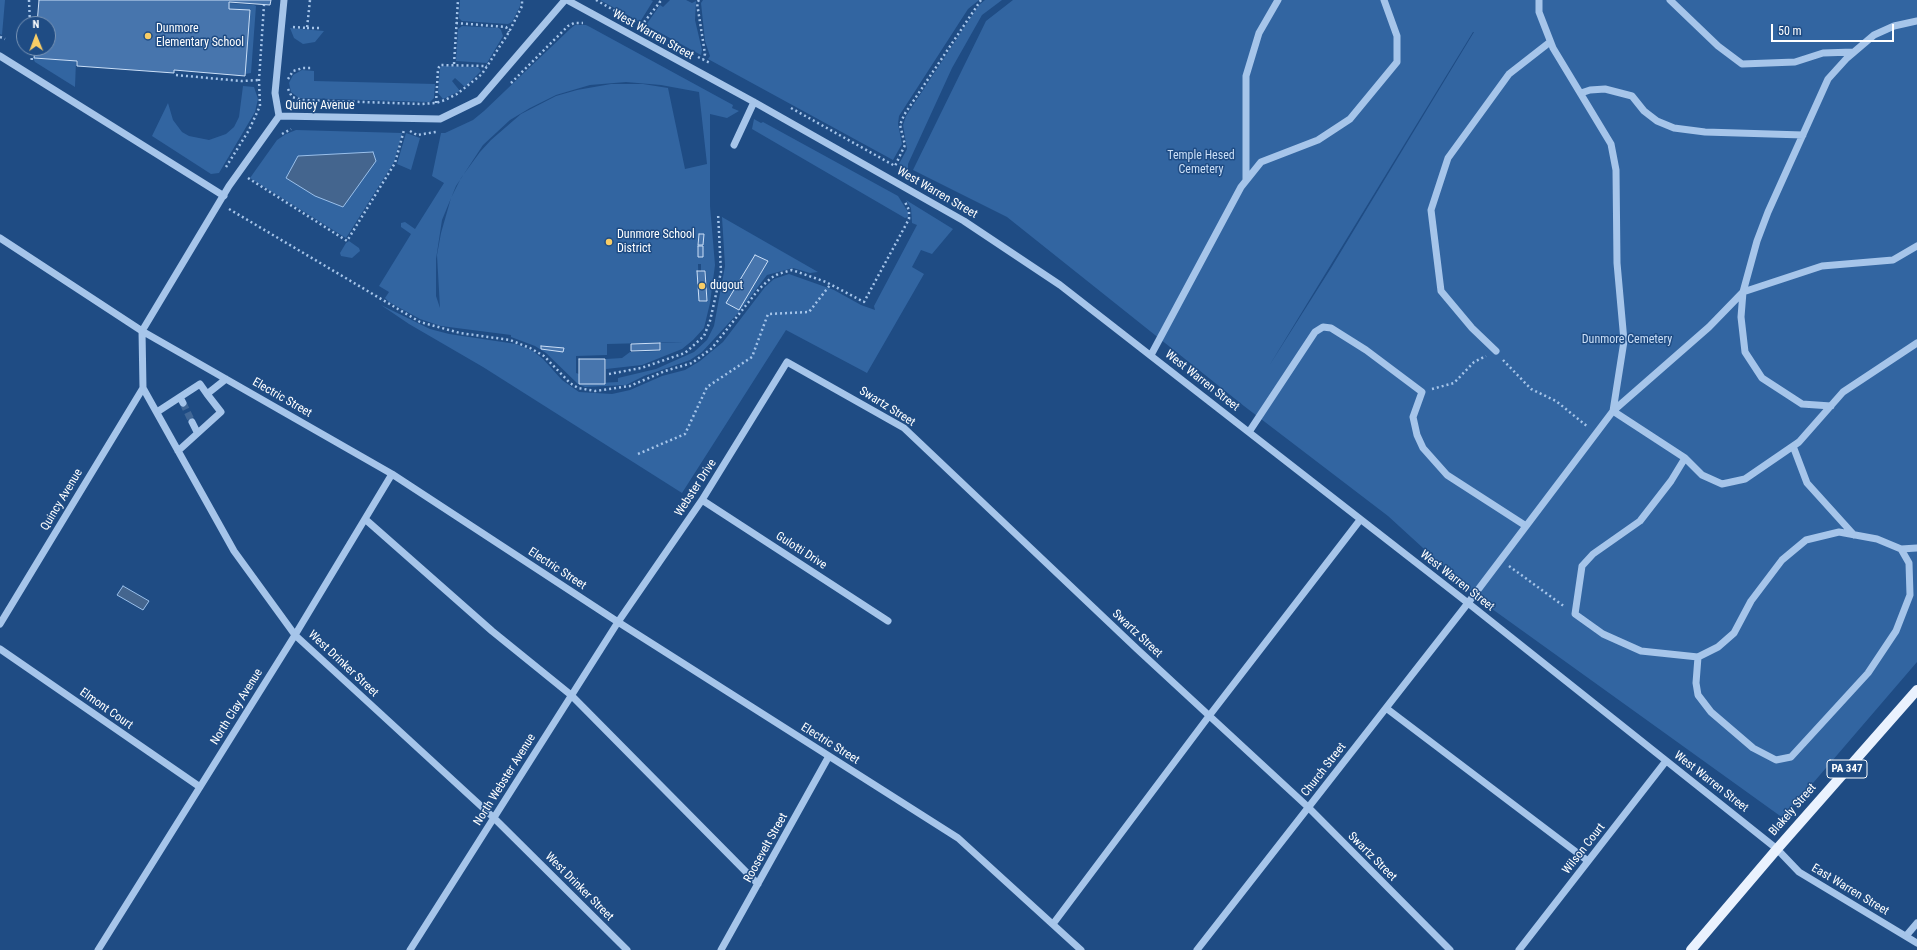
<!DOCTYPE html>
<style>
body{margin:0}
#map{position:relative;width:1917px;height:950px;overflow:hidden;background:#1f4c84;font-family:"Roboto Condensed",sans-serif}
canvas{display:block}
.north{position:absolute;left:16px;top:16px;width:40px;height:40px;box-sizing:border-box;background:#1f4c84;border:1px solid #7994b5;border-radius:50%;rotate:359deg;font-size:11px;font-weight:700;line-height:16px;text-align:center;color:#fff}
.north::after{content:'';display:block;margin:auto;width:14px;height:18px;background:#f8cd66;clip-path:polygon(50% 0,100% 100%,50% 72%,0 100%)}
.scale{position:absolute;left:1771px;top:24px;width:123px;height:18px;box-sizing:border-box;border:2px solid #fff;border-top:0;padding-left:5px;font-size:12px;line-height:14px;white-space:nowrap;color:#fff;-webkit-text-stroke:3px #1f4c84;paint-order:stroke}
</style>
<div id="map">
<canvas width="1917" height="950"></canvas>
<div class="north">N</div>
<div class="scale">50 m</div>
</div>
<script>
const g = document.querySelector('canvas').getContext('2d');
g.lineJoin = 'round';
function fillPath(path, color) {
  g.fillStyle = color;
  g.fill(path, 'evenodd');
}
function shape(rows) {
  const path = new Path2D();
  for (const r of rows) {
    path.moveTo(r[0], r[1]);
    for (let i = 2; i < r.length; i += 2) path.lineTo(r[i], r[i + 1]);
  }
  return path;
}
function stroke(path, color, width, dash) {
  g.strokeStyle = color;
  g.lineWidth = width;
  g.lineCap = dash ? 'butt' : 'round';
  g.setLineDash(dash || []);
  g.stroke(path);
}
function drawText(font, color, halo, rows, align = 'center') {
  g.font = font + ' "Roboto Condensed",sans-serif';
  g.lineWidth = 3;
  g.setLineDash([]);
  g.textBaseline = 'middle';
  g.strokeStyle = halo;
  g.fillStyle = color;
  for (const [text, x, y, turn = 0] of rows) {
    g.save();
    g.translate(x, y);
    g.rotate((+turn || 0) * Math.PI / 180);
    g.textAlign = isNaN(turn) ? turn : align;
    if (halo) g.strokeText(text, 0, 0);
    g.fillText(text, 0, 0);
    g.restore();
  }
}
const green = shape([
 [0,0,5,0,2,35,0,34],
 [460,0,520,0,520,6,512,22,508,24,462,21,459,18],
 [600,0,651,0,653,1,640,22],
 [670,0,686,0,692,3,696,1,695,20,702,50,701,55,646,25,660,5,663,7],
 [703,0,979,0,968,9,899,116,898,124,902,144,893,160,708,59,710,56,705,41,701,3],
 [985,0,1002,0,982,15,952,68,908,164,908,169,899,164,907,149,903,125,906,116,979,5],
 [1013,0,1917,0,1917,662,1783,818,1481,601,1388,516,1244,406,1007,217,913,170,986,21],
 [1474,32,1331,268,1269,366,1473,32],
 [229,3,254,5,256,6,251,73,245,74,250,11,229,9],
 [575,25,586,25,590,27,733,105,732,108,739,111,727,118,710,114,710,206,715,265,710,303,704,328,693,340,682,349,642,365,606,369,606,359,622,358,630,352,660,351,661,343,683,342,607,344,607,355,576,356,576,373,579,374,580,384,618,382,618,378,656,369,694,352,707,340,714,326,725,266,722,217,818,272,810,273,793,268,767,275,738,313,702,352,690,360,644,376,626,385,585,387,578,384,546,353,535,346,511,337,511,335,441,326,420,319,389,302,385,298,389,292,379,286,411,234,401,227,401,223,405,222,415,229,444,183,432,176,441,133,445,133,473,120,484,111,570,29],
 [626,82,661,85,699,92,707,164,685,169,668,88,643,84,611,84,577,90,556,96,521,114,491,140,480,152,461,178,451,198,441,233,437,255,440,308,436,296,436,259,442,220,456,186,483,145,510,120,530,108,556,95,590,85],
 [698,264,701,264,701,271,706,271,707,301,699,302],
 [462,26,499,28,501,30,503,36,487,63,456,61,458,29],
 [290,28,324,31,315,42,303,44,294,38],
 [33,58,76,61,75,87,35,62],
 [442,66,478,67,481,71,465,87,455,78,452,81,460,91,443,99,438,93,440,68],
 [302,70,314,71,314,81,435,84,434,98,430,102,299,98,291,92,289,83,293,75],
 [243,86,254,87,258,99,255,112,219,173,211,174,152,136,168,103,173,120,182,132,189,136,209,140,226,134,234,127,239,117],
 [754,119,761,123,763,122,898,196,908,212,908,217,905,218,752,129],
 [296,130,402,133,394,162,346,238,250,178,277,140,286,134],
 [406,133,420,138,411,170,397,164],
 [906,200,953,229,932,254,921,250,912,267,924,274,867,373,786,330,682,493,483,367,409,324,381,305,430,329,449,334,516,344,533,351,543,359,562,380,579,392,612,394,630,390,662,376,685,370,700,361,723,342,765,287,774,279,789,274,834,290,861,305,875,310,874,306,917,225,912,223,911,208],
 [349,241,359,248,360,251,352,258,341,256,340,253,346,243]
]);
const water = shape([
 [373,152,376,161,343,207,315,196,286,178,298,156,373,152],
 [123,586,149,601,143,610,117,595,123,586]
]);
const building = shape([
 [39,0,271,0,270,5,229,2,229,9,250,10,245,76,174,70,174,73,77,66,77,61,34,58,35,48,48,48,48,24,37,24,39,0],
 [699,234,704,234,703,245,698,245,699,234],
 [698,246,703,246,703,257,698,257,698,246],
 [755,255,768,261,739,310,726,303,755,255],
 [697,271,705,271,707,301,699,301,697,271],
 [660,343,660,350,631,351,631,344,660,343],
 [541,346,564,348,563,352,541,349,541,346],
 [579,359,605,359,605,384,579,384,579,359]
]);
const minorTunnel = shape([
 [183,403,192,422]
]);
const path = shape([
 [29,0,30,24],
 [596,0,617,12],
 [699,0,697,3,705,54,703,59],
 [456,23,506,27,509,32],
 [641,26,660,2,657,0],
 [293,27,307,28,310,0],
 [307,28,322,28],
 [0,37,5,39],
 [31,48,32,63],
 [698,57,710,63],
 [454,64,458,0],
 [176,75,241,81,259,80],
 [288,79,293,71,303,68,313,68],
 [511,83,568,26,574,23,583,23],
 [288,89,292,97,302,100,422,104,436,103,445,100,457,94,482,74,509,32,522,6,522,0],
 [436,103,438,69,440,65,487,66],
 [791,108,895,166,905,145,900,125,904,115,981,0],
 [410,131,417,135,436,132],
 [282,134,291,129],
 [226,167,249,130,260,106,259,80,264,5],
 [248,178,347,241,395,163,404,130],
 [229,209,420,322,460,333,510,340,530,348,544,356,570,383,578,388,595,391,630,386,665,371,692,363,712,348,759,289,771,278,778,274,792,270,826,282,864,302,909,219,909,210,905,202],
 [1503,360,1531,389,1556,401,1588,427],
 [609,374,641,368,685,353,704,336,710,321,721,272,718,213],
 [1432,389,1454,383,1474,362,1486,356],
 [638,454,685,434,707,387,752,357,768,314,809,312,830,285],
 [1509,566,1565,607]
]);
const minor = shape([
 [567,0,754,102,964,221,1060,285,1468,603,1777,849,1799,872,1917,943],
 [1539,0,1539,12,1553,48,1611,144,1616,170,1617,263,1624,341,1613,411,1685,458,1702,475,1722,484,1745,479,1799,442,1843,392,1917,343],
 [1670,0,1718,46,1742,64,1795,62,1823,53,1853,52],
 [0,56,224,196],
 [1581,93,1590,90,1605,89,1632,96,1644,111,1657,121,1674,128,1705,132,1803,135],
 [279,116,275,93,284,0],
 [734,145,754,102],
 [1246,180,1246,76,1259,33,1278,0],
 [0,238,142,331,392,474,618,622,958,838,1081,950],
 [142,331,143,388,234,551,295,635,494,818,627,950],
 [142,331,229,186,279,116,440,119,479,100,565,0],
 [1496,351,1472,328,1441,291,1431,210,1448,158,1509,74,1550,42],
 [1151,355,1241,187,1261,162,1318,140,1350,119,1397,62,1397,36,1384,0],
 [183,403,180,397,200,384,207,394],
 [1831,406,1802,404,1762,378,1745,352,1741,317,1743,292,1757,241,1768,212,1828,79,1847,58,1874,35,1894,26,1917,21],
 [157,412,180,397],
 [192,422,197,432],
 [1249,432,1315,332,1323,327,1331,328,1366,350,1422,392,1413,417,1417,435,1423,448,1447,475,1526,526],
 [1793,446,1807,483,1854,535],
 [178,451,221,412,207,394,226,379],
 [1685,458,1671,481,1640,521,1593,554,1582,566,1575,614,1603,634,1641,651,1698,657,1718,647,1734,633,1751,601,1782,560,1806,540,1839,532,1877,539,1901,549,1909,563,1910,595,1896,631,1868,673,1791,757,1776,760,1753,748,1711,712,1698,695,1696,683,1698,657],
 [702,500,888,621],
 [365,519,492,631,571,695,758,884],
 [1901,549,1917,548],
 [0,624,143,388],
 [0,649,200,787],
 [1386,708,1588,861],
 [1053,924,1209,716,1360,520],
 [1906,936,1917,923],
 [98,950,295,635,392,474],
 [410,950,618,622,702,500,787,362,904,428,1137,649,1308,807,1450,950],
 [721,950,829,756],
 [1197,950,1468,603,1613,411,1709,327,1743,292,1822,266,1893,260,1917,246],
 [1519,950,1666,761]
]);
const major = shape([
 [1691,950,1777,849,1917,690]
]);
const markers = [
 [148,36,4,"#f8cd66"],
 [609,242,4,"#f8cd66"],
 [702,286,4,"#f8cd66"]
];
const shields = [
 [1847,769,40]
];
const shieldNames = [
 ["PA 347",1847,769]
];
const poiNames = [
 ["Dunmore",156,29],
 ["Elementary School",156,43],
 ["Dunmore School",617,235],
 ["District",617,249],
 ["dugout",710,286]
];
const streetNames = [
 ["West Warren Street",653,35,29],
 ["Quincy Avenue",320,106],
 ["West Warren Street",937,193,30],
 ["West Warren Street",1202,381,38],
 ["Electric Street",282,398,30],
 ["Swartz Street",887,407,32],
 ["Webster Drive",696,488,-57],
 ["Quincy Avenue",62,500,-59],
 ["Gulotti Drive",801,551,33],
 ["Electric Street",557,569,33],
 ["West Warren Street",1457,581,38],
 ["Swartz Street",1137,634,43],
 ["West Drinker Street",343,664,43],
 ["North Clay Avenue",237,707,-58],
 ["Elmont Court",106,709,35],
 ["Electric Street",830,744,32],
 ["Church Street",1324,770,-52],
 ["North Webster Avenue",505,780,-58],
 ["West Warren Street",1711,782,38],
 ["Blakely Street",1793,810,-49],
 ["Roosevelt Street",766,848,-61],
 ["Wilson Court",1584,849,-52],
 ["Swartz Street",1372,857,45],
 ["West Drinker Street",579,887,45],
 ["East Warren Street",1850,890,31]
];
const parkNames = [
 ["Temple Hesed",1201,156],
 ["Cemetery",1201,170],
 ["Dunmore Cemetery",1627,340]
];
fillPath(green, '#3265a1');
fillPath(water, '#44658e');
stroke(water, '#9ac0eb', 1);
fillPath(building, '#4775ad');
stroke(building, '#cbdff7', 1);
stroke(minorTunnel, '#416796', 7, [7, 3.5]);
stroke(path, '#a6c5ea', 2.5, [2, 3]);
stroke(minor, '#a6c5ea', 7);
stroke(major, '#eaf2fe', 10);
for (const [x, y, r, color] of markers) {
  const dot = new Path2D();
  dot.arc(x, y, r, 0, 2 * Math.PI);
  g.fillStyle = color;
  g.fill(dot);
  stroke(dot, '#1f4c84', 1.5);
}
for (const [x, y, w] of shields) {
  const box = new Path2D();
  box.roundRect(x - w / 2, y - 9, w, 18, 3);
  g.fillStyle = '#1f4c84';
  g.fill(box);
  stroke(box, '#fff', 1);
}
drawText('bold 11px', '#fff', null, shieldNames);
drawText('12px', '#fff', '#1f4c84', poiNames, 'left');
drawText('12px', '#fff', '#1f4c84', streetNames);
drawText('12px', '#cbdff7', '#1f4c84', parkNames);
</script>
